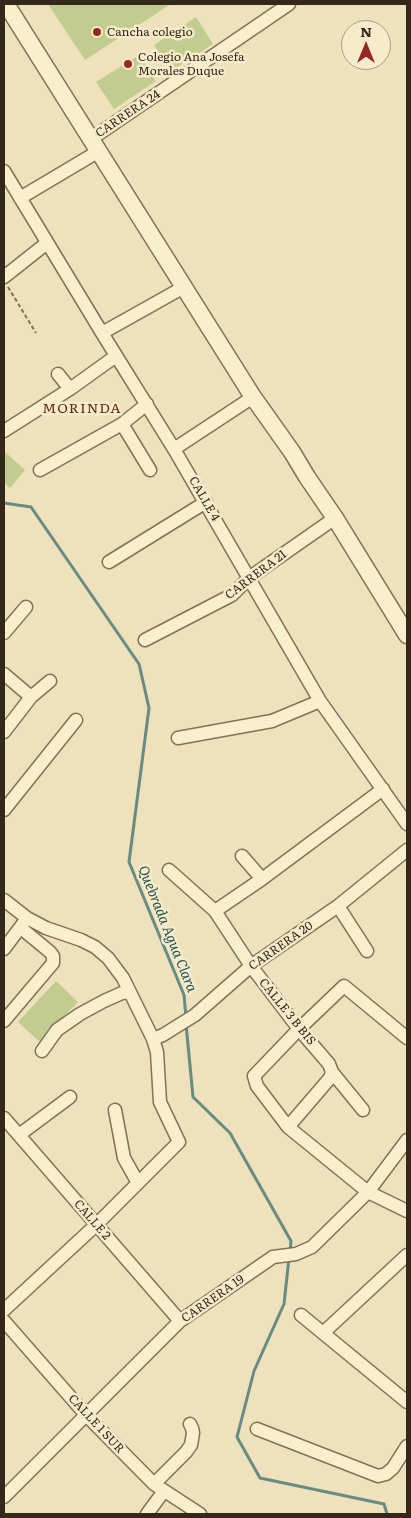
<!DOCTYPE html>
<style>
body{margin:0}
#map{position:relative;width:411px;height:1518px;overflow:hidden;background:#eee1bb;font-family:Literata,serif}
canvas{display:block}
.frame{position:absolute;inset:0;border:5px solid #34281a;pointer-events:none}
.north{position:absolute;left:341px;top:20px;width:50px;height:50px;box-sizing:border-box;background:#f6ebca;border:1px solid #a89d84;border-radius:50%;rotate:0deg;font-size:14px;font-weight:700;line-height:20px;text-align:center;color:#34281a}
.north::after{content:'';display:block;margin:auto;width:18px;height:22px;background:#952824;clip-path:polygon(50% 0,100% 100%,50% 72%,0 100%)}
</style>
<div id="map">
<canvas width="411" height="1518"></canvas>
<div class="frame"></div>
<div class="north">N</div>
</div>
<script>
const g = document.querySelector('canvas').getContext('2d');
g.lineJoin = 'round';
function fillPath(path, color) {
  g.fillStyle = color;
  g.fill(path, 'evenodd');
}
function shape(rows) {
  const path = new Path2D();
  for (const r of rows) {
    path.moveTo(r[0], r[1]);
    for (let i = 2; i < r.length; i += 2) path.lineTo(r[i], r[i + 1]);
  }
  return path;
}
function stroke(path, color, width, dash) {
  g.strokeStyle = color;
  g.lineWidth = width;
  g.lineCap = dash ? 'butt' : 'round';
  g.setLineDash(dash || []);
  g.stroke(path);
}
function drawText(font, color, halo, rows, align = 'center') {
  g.font = font + ' Literata,serif';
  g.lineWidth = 5;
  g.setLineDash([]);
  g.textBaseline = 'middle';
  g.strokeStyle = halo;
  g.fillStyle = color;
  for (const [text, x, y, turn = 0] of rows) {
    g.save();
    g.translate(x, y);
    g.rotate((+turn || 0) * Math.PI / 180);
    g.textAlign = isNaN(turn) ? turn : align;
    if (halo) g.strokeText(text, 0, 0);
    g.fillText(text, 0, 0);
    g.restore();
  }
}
const green = shape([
 [48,4,171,4,85,60],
 [196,17,213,44,171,71,154,45],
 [139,55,156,81,114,109,96,82],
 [4,451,25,470,10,488,4,483],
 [56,981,78,1002,40,1042,18,1022]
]);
const stream = shape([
 [4,503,31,507,139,664,149,708,129,862,184,995,186,1017],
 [186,1024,193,1097,230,1133,291,1241,290,1252],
 [289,1258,284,1304,254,1371,237,1437,260,1478,384,1504,387,1514]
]);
const path = shape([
 [8,287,36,333]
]);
const minor = shape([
 [91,139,289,4],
 [4,171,102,333,174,449,320,701,407,824],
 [20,198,99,151],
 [4,277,47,243],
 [102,333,184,287],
 [58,374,70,389],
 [122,424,150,470],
 [4,431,70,389,116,356],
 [174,449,253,397],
 [40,470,122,424,147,404],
 [109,562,206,502],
 [4,633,26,607],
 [145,640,232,595,249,578,335,518],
 [4,674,31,697],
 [4,732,31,697,50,681],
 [178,738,272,721,320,701],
 [4,810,76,720],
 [242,856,262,879],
 [169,870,215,911,251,966,299,1029,329,1064,332,1072,363,1110],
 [4,900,27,918,46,928,81,940,95,947,108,958,123,978,153,1039,157,1052,160,1102,179,1142,96,1225,4,1310],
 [338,906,367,951],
 [215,911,262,879,383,789],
 [4,949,25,921],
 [4,1021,53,963,53,956,50,952,21,928],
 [407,1038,344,986,299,1029,254,1076,257,1086,288,1127,368,1192,407,1211],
 [153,1039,163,1035,195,1015,251,966,338,906,407,850],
 [42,1051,57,1030,80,1014,104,1001,122,993,130,992],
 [115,1110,124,1158,138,1183],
 [4,1118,180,1321],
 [288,1127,330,1078,332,1072],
 [19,1135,70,1097],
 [301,1315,407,1402],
 [4,1321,87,1416,154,1484,200,1514],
 [323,1333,407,1255],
 [257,1429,378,1476,386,1474,393,1468,407,1446],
 [154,1484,186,1452,191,1445,193,1433,192,1428,190,1424],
 [4,1497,180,1321,273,1257,296,1254,312,1247,368,1192,407,1140],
 [147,1514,164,1491]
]);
const tertiary = shape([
 [6,4,253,397,292,452,307,477,335,518,407,635]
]);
const markers = [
 [97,32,5,"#952824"],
 [128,64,5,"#952824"]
];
const poiNames = [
 ["Cancha colegio",107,32],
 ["Colegio Ana Josefa",138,57],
 ["Morales Duque",138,71]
];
const streetNames = [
 ["CARRERA 24",128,114,-34],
 ["CALLE 4",204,499,60],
 ["CARRERA 21",256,575,-37],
 ["CARRERA 20",281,946,-35],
 ["CALLE 3 B BIS",287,1012,51],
 ["CALLE 2",92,1220,49],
 ["CARRERA 19",213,1299,-35],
 ["CALLE 1 SUR",96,1424,47]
];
const neighbourhoodNames = [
 ["MORINDA",82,409]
];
const waterNames = [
 ["Quebrada Agua Clara",167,929,68]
];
fillPath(green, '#c2cc8f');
stroke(stream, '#678c84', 3);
stroke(minor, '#857155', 15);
stroke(tertiary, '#857155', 19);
stroke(path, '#857155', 2, [4, 2.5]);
stroke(minor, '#f9eece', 12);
stroke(tertiary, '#f9eece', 16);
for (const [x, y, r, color] of markers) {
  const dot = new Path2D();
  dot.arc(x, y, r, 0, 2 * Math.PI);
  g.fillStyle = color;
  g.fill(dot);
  stroke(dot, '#f6ebca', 2);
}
drawText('12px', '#34281a', '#f6ebca', poiNames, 'left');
drawText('12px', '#34281a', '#f6ebca', streetNames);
g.letterSpacing = '1px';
drawText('14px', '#612b19', '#f6ebca', neighbourhoodNames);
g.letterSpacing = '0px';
drawText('italic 14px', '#295453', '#f6ebca', waterNames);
</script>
